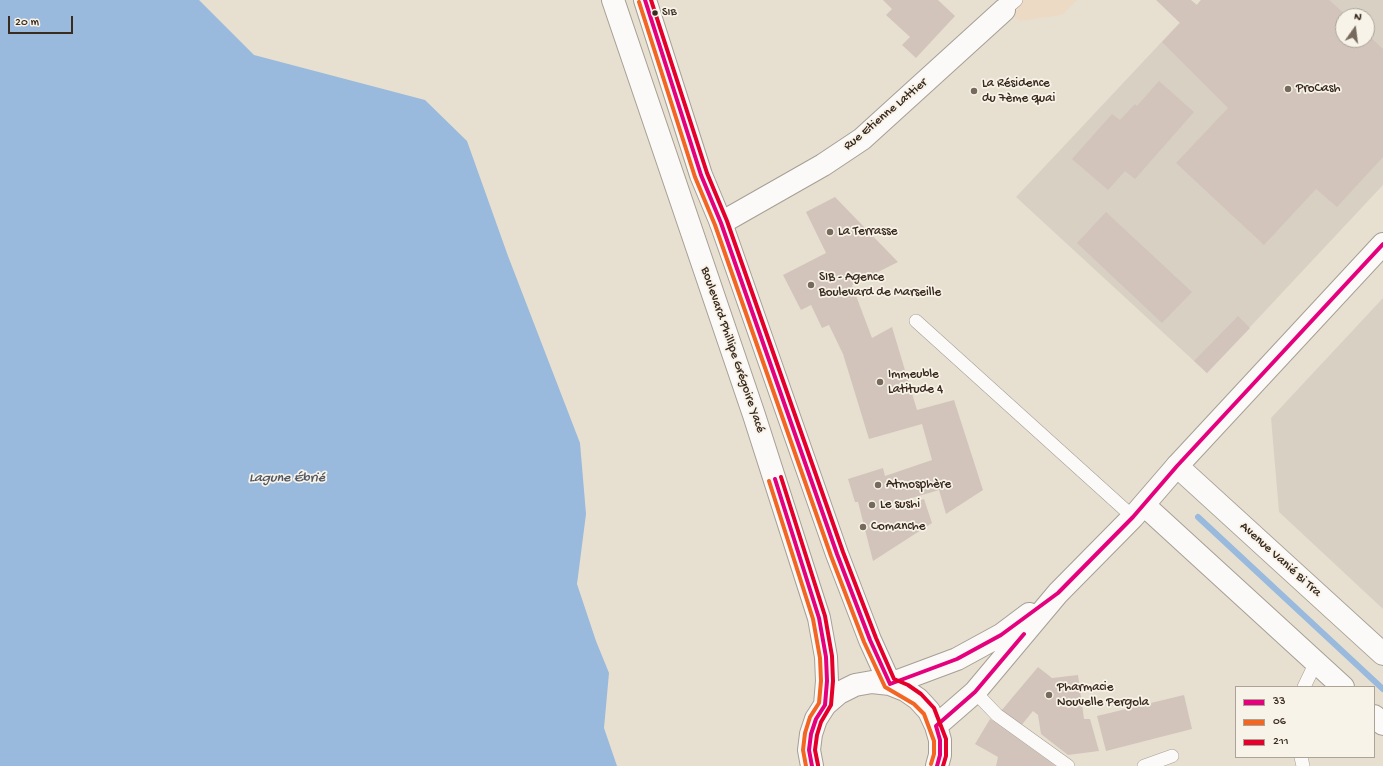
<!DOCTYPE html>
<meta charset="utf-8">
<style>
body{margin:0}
#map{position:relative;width:1383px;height:766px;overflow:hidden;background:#e7e0d1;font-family:"Gochi Hand",sans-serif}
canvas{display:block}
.legend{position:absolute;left:1235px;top:686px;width:140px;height:72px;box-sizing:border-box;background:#f7f3e8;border:1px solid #aca397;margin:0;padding:5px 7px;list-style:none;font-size:12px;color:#3b2a1e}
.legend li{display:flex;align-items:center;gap:8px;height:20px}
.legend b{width:20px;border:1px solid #aca397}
.north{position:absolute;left:1335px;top:8px;width:40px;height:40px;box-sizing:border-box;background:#f7f3e8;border:1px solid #aca397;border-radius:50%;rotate:14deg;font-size:11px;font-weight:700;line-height:16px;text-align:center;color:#3b2a1e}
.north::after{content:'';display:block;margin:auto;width:14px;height:18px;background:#776a5d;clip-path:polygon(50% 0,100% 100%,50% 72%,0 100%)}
.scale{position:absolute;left:8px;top:16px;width:65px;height:18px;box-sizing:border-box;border:2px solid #3b2a1e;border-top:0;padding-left:5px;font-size:12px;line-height:14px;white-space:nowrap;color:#3b2a1e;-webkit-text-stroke:3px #f7f3e8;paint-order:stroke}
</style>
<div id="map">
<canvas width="1383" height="766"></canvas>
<ul class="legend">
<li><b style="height:5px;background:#e5007d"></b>33</li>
<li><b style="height:5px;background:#f26522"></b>06</li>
<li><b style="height:5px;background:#e4002b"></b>211</li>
</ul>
<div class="north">N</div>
<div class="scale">20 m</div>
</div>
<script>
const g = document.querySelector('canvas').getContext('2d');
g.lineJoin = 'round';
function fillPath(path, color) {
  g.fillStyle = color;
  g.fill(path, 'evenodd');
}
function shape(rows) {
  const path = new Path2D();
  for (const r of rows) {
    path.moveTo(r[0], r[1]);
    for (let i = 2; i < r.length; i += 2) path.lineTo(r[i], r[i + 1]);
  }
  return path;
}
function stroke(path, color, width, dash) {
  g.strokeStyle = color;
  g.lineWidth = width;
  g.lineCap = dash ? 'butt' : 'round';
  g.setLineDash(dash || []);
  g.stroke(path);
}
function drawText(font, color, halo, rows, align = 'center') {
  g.font = font + ' "Gochi Hand",sans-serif';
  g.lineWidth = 3.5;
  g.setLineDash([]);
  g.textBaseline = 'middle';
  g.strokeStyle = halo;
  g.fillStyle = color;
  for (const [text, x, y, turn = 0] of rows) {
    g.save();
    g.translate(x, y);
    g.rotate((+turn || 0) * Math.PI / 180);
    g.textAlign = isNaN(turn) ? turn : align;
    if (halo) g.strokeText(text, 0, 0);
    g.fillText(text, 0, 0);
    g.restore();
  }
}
const built = shape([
 [997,0,1077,0,1062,15,1020,21,1004,10]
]);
const industrial = shape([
 [1201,0,1383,0,1383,185,1207,373,1016,197],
 [1343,16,1367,16,1367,40,1343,40],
 [1383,298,1383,609,1279,512,1271,418]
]);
const water = shape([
 [0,0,199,0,254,55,425,100,467,141,508,256,580,443,586,514,577,584,596,641,609,673,604,728,617,766,0,766]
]);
const stream = shape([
 [1198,517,1383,689]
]);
const building = shape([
 [883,0,938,0,955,16,916,58,902,45,910,37,886,15,892,9],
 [1156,0,1191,0,1197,5,1201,0,1329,0,1347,16,1343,16,1343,40,1367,40,1367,34,1383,49,1383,157,1337,207,1316,189,1264,245,1176,163,1228,108,1162,42,1180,23],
 [1159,81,1194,112,1135,179,1125,171,1108,190,1072,159,1112,114,1120,120,1135,104,1137,106],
 [835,197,898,262,852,285,872,338,892,327,917,410,954,400,983,490,946,514,939,490,892,504,893,509,924,499,932,523,873,561,858,502,855,502,848,479,883,468,885,476,932,460,922,424,869,439,843,354,829,325,822,328,811,305,801,310,783,275,826,253,806,212],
 [1106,212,1192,292,1162,323,1077,243],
 [1238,316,1250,328,1207,373,1194,361],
 [1038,667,1052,678,1078,675,1084,719,1090,719,1099,751,1068,755,1041,734,1038,715,1033,711,1020,727,1001,711],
 [1184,695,1192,729,1106,751,1097,716],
 [990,719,993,721,1056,766,996,766,998,757,975,744]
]);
const service = shape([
 [1004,10,1016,0],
 [916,321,1133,517],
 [1304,687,1316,662],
 [975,692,997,715,1068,766],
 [1301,757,1303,766],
 [1144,766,1172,756]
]);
const minor = shape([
 [721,223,823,165,862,139,1004,10]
]);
const tertiary = shape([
 [1177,466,1383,654],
 [1144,505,1343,687],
 [1374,716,1383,724]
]);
const secondary = shape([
 [613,0,754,415,819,618,826,657,827,681,825,705],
 [645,0,701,175,721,223,837,554,870,640,890,684],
 [890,684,957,659,1001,635,1029,614],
 [936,726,975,692,1058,593,1133,517,1177,466,1383,244],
 [812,766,809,750,811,734,816,719,825,705,839,693,855,685,872,682,890,684,905,690,918,699,929,711,936,726,940,740,940,755,937,766]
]);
const bus1 = shape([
 [645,0,701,175,721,223,837,554,870,640,890,684,957,659,1001,635,1058,593,1133,517,1177,466,1383,244],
 [775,479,819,618,826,657,827,681,825,705,816,719,811,734,809,750,812,766],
 [937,766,940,755,940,740,936,726,975,692,1024,634]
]);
const bus2 = shape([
 [639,2,695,177,715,225,831,556,864,642,885,687,914,704,924,714,934,741,934,754,931,764],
 [769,481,813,619,820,658,821,681,819,703,810,717,805,733,803,750,806,766]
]);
const bus3 = shape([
 [651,0,707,173,727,221,843,552,876,638,894,679,908,685,921,694,934,708,946,739,946,756,943,766],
 [781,477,825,616,832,656,833,681,831,705,821,722,817,735,815,750,818,765]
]);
const markers = [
 [655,13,3.5,"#3b2a1e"],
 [1288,89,4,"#776a5d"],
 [974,91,4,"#776a5d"],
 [830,232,4,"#776a5d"],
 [811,285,4,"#776a5d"],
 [880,382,4,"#776a5d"],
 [878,485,4,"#776a5d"],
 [872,505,4,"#776a5d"],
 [863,527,4,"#776a5d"],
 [1049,695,4,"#776a5d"]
];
const busNames = [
 ["SIB",662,13]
];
const poiNames = [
 ["La Résidence",982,84],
 ["du 7ème quai",982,99],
 ["ProCash",1296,89],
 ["La Terrasse",838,232],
 ["SIB - Agence",819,278],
 ["Boulevard de Marseille",819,293],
 ["Immeuble",888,375],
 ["Latitude 4",888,390],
 ["Atmosphère",886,485],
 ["Le sushi",880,505],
 ["Comanche",871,527],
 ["Pharmacie",1057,688],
 ["Nouvelle Pergola",1057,703]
];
const streetNames = [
 ["Rue Etienne Lattier",886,115,-40],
 ["Boulevard Phillipe Grégoire Yacé",732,350,71],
 ["Avenue Vanié Bi Tra",1280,560,42]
];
const waterNames = [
 ["Lagune Ébrié",287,479]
];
fillPath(built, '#ecdac5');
fillPath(industrial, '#d9d0c4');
fillPath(water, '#99b9dd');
stroke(stream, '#99b9dd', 6);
fillPath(building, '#d2c4ba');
stroke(service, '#a69f95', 14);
stroke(minor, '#a69f95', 24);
stroke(tertiary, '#a69f95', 24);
stroke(secondary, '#a69f95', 24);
stroke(service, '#fbfaf8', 13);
stroke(minor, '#fbfaf8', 22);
stroke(tertiary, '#fbfaf8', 22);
stroke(secondary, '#fbfaf8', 22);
stroke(bus1, '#e5007d', 4);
stroke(bus2, '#f26522', 4);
stroke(bus3, '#e4002b', 4);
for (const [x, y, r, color] of markers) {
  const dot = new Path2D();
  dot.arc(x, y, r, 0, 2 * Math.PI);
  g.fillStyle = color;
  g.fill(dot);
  stroke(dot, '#f7f3e8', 1.5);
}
drawText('12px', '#3b2a1e', '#f7f3e8', busNames, 'left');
drawText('13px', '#3b2a1e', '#f7f3e8', poiNames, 'left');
drawText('13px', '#3b2a1e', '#f7f3e8', streetNames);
drawText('italic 14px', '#505663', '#f7f3e8', waterNames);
</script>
